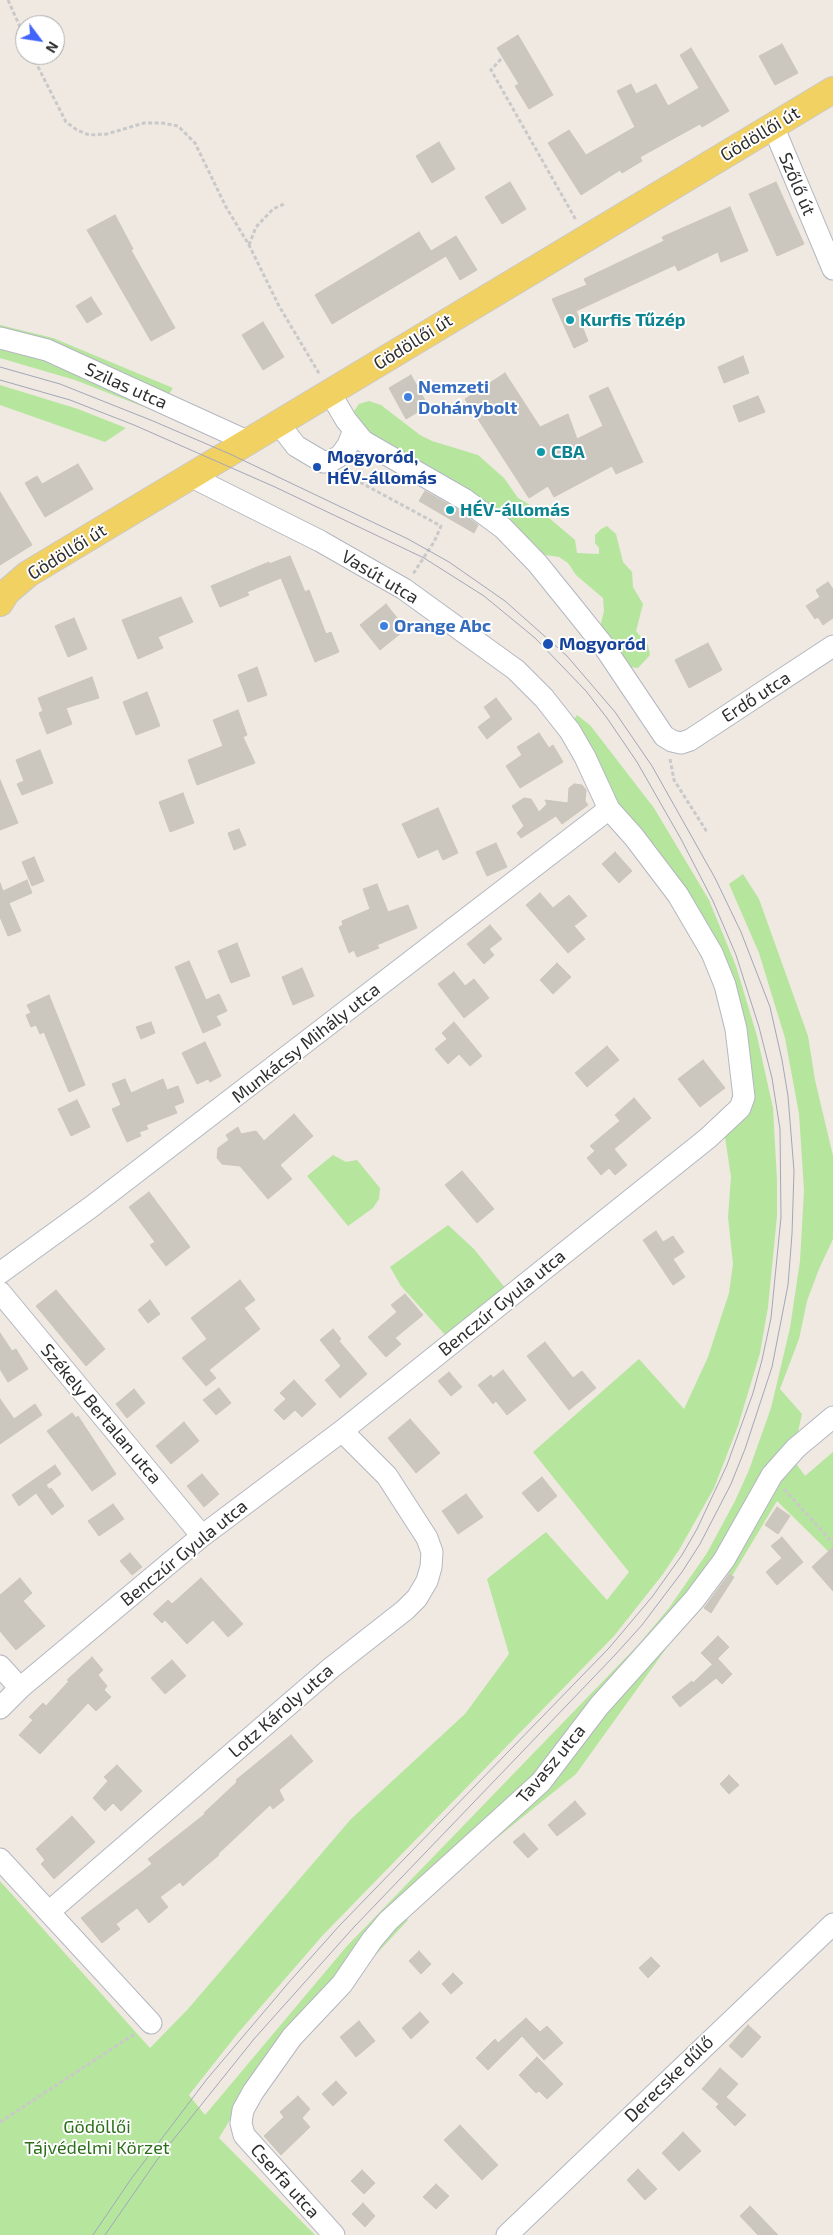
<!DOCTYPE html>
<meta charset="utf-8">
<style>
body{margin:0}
#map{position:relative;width:833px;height:2235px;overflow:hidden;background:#efe9e1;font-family:"Exo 2",sans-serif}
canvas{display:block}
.north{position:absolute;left:15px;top:15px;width:50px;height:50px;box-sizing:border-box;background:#fff;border:1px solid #ababab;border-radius:50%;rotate:121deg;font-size:14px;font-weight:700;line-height:20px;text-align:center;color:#2e2e2e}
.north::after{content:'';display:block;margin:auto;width:18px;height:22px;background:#4264fb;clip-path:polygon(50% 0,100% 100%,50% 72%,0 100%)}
</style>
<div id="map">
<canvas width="833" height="2235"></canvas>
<div class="north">N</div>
</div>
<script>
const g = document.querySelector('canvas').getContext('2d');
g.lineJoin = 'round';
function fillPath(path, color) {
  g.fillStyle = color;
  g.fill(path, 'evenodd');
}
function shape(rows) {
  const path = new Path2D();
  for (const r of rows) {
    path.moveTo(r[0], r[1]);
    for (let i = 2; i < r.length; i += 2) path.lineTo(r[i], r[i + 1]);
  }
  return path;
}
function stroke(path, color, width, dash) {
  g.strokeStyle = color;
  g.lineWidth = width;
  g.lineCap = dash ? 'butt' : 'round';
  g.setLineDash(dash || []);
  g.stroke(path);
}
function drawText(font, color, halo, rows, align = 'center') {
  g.font = font + ' "Exo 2",sans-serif';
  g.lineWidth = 4;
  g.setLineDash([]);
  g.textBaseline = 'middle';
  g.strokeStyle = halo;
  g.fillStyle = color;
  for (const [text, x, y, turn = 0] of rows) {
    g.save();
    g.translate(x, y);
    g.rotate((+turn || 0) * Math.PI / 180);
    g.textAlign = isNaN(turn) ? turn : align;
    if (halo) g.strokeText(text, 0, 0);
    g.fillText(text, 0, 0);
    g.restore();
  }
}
const green = shape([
 [0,325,53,338,173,388,157,412,75,380,0,358],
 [0,385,78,409,126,428,105,442,0,405],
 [369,401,381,405,420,435,432,441,478,455,504,478,518,498,542,512,575,540,577,553,599,554,599,548,595,543,595,535,601,529,607,526,616,534,623,562,632,572,633,587,643,604,636,631,648,645,650,655,638,668,621,666,599,631,604,611,603,598,576,575,568,563,559,557,545,555,531,547,376,438,363,425,354,411,359,404],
 [577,715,590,725,654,808,709,900,736,966,757,1036,773,1108,777,1180,777,1216,773,1257,768,1307,760,1353,738,1426,714,1488,679,1550,663,1574,614,1636,323,1935,238,2033,189,2095,205,2115,347,1946,638,1645,669,1608,707,1553,735,1501,749,1470,771,1408,790,1328,800,1261,804,1190,799,1114,785,1038,759,953,729,884,743,874,759,899,808,1036,815,1080,833,1156,833,1239,819,1269,807,1301,799,1339,780,1389,802,1414,792,1458,805,1476,833,1452,833,1556,777,1501,732,1576,724,1568,576,1774,462,1866,406,1918,408,1920,245,2095,219,2138,315,2235,0,2235,0,1881,150,2048,188,2009,351,1819,465,1714,509,1654,487,1579,546,1532,607,1600,629,1572,533,1452,639,1359,684,1409,708,1357,729,1293,733,1264,728,1217,731,1177,725,1137,748,1114,729,986,624,816,572,723],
 [333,1155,346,1162,357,1160,380,1188,379,1199,373,1208,348,1226,307,1176],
 [448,1225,474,1249,506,1289,448,1338,401,1286,390,1267]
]);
const building = shape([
 [518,35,553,95,529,109,515,86,519,84,497,48,518,35],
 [782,44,798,73,775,85,759,56,782,44],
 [691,48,729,111,702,127,700,124,640,157,642,161,622,173,620,170,581,195,548,143,569,130,586,155,635,127,617,91,631,84,636,94,656,84,668,106,699,88,680,55,691,48],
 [439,142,455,169,432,183,416,156,439,142],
 [510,182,526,209,502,224,485,197,510,182],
 [776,182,804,244,777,256,749,194,776,182],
 [730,207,748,251,721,262,718,252,678,271,675,265,576,311,588,341,574,348,552,299,587,285,584,279,664,241,662,237,730,207],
 [115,215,133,249,131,250,175,328,151,341,87,230,115,215],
 [419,232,431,251,456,236,477,270,460,280,446,256,332,324,315,295,419,232],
 [91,297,102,314,87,323,76,306,91,297],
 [263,322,284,357,263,370,242,335,263,322],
 [743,356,749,373,724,383,718,367,743,356],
 [505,373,540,427,568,414,577,439,603,426,589,396,608,387,643,462,616,474,612,466,554,497,548,486,529,498,465,399,505,373],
 [411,375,428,406,406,419,389,388,411,375],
 [758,396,765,412,739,422,733,406,758,396],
 [78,464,93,489,45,517,25,483,37,476,42,484,78,464],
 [425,491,457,509,478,525,474,533,419,501,425,491],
 [0,492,32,545,0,565,0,492],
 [290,556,305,592,309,590,326,634,331,632,339,652,315,662,281,578,247,592,249,595,220,607,211,586,269,562,269,564,290,556],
 [828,582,833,589,833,618,823,625,818,617,815,619,806,606,820,597,816,590,828,582],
 [181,597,193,622,158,637,163,648,138,659,122,620,181,597],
 [386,604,406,629,380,650,360,625,386,604],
 [74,618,87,649,68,657,55,626,74,618],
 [708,643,722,670,689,688,675,660,708,643],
 [257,667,267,695,248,702,238,675,257,667],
 [92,677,99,698,66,708,72,724,47,734,39,713,43,711,38,698,92,677],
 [147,692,160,726,136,735,123,702,147,692],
 [496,698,512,719,487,739,478,727,491,717,484,707,496,698],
 [238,710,247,735,243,737,255,763,197,785,188,760,223,746,213,720,238,710],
 [539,733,549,748,553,745,563,762,520,788,506,766,522,755,517,747,539,733],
 [40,750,53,783,22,795,17,784,24,781,16,760,40,750],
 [0,780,18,823,0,830,0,780],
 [574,784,582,785,586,790,585,801,588,805,562,824,556,816,521,838,517,833,524,826,512,806,524,798,531,799,539,812,547,804,545,800,568,803,569,788,574,784],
 [183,793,194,823,170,832,159,802,183,793],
 [438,808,458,853,443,860,438,849,418,858,402,824,438,808],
 [239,829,246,845,234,850,228,833,239,829],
 [496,843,507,867,487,876,476,852,496,843],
 [615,852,632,871,619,883,602,864,615,852],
 [34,857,44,881,32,886,22,862,34,857],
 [27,880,32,893,9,903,21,931,8,936,0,917,0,883,3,891,27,880],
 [377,884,388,912,408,905,417,928,377,945,379,948,357,957,354,950,349,953,339,927,343,925,342,921,370,909,363,889,377,884],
 [540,893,553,908,569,895,587,916,574,926,585,939,568,953,526,905,540,893],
 [490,925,502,939,489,949,494,955,484,964,467,944,490,925],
 [237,943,250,976,231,983,218,951,237,943],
 [189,961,206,1000,219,994,227,1011,216,1016,221,1025,203,1033,175,967,189,961],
 [557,963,571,977,553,994,540,980,557,963],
 [302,968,314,996,293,1005,282,977,302,968],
 [454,972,465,986,474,979,489,998,464,1018,438,984,454,972],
 [49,995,85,1085,69,1092,44,1032,40,1034,36,1025,31,1027,26,1015,31,1013,27,1005,49,995],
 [151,1022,155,1033,141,1039,136,1027,151,1022],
 [454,1022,482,1056,470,1066,459,1054,448,1064,435,1049,447,1039,442,1033,454,1022],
 [205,1042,221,1076,210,1082,208,1079,197,1084,182,1053,205,1042],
 [607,1046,619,1060,587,1087,575,1073,607,1046],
 [703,1060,725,1088,700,1107,678,1079,703,1060],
 [125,1079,131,1093,163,1079,167,1090,178,1086,184,1102,174,1106,177,1113,146,1125,148,1129,139,1132,141,1136,127,1142,112,1109,121,1105,112,1084,125,1079],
 [634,1098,651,1118,614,1149,627,1165,615,1175,609,1168,601,1175,587,1158,595,1151,590,1146,620,1121,615,1115,634,1098],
 [77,1100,90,1127,71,1136,58,1109,77,1100],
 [294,1114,313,1136,280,1165,292,1179,268,1199,240,1166,222,1164,217,1158,218,1148,229,1140,226,1135,238,1127,241,1134,256,1131,264,1141,294,1114],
 [462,1171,494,1209,477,1223,445,1185,462,1171],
 [149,1192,190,1247,166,1266,150,1245,155,1242,129,1207,149,1192],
 [656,1231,663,1242,673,1236,684,1252,673,1259,685,1277,673,1285,643,1240,656,1231],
 [240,1280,255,1300,244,1308,260,1329,209,1370,216,1378,206,1386,182,1358,207,1339,191,1318,240,1280],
 [56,1290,105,1349,86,1366,36,1306,56,1290],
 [405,1294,423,1315,395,1338,401,1344,386,1357,368,1337,397,1312,391,1305,405,1294],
 [150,1300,160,1314,148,1323,138,1310,150,1300],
 [333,1329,341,1339,339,1341,367,1374,340,1398,325,1380,341,1366,320,1340,333,1329],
 [0,1333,12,1351,16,1349,28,1369,8,1382,0,1369,0,1333],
 [545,1342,573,1378,582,1371,596,1388,569,1410,527,1356,545,1342],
 [503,1370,526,1400,507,1415,496,1401,493,1404,478,1385,491,1375,493,1378,503,1370],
 [449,1372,462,1387,451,1396,438,1381,449,1372],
 [294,1380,316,1404,302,1417,295,1410,284,1420,274,1410,286,1399,280,1393,294,1380],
 [219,1388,231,1403,216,1415,203,1400,219,1388],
 [134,1389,145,1403,127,1418,116,1404,134,1389],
 [0,1399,14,1419,35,1404,42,1415,0,1444,0,1399],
 [72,1413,76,1418,78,1416,116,1474,92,1491,47,1431,72,1413],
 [410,1419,440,1453,416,1473,388,1438,410,1419],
 [184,1422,199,1441,171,1464,156,1446,184,1422],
 [55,1465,61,1474,46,1485,50,1490,51,1488,64,1506,52,1515,36,1493,19,1506,12,1495,55,1465],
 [202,1474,219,1494,204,1507,187,1486,202,1474],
 [542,1477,557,1496,538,1512,522,1493,542,1477],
 [466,1494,483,1517,458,1534,442,1511,466,1494],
 [113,1504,124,1519,99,1536,88,1521,113,1504],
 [777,1507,790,1516,778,1534,765,1525,777,1507],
 [782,1537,803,1562,777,1585,766,1572,782,1558,771,1546,782,1537],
 [833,1547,833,1591,812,1567,833,1547],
 [130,1553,142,1567,132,1575,120,1561,130,1553],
 [729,1574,734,1577,711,1613,704,1608,729,1574],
 [20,1578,32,1593,23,1601,45,1626,16,1650,0,1631,0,1595,20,1578],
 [201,1578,243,1624,228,1637,213,1620,187,1644,165,1620,162,1623,153,1614,168,1600,172,1604,201,1578],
 [718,1636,729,1647,712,1664,701,1653,718,1636],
 [92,1657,103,1670,98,1675,107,1686,104,1690,111,1697,96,1711,88,1703,40,1754,19,1735,33,1720,29,1717,43,1703,46,1706,69,1681,67,1680,92,1657],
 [718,1659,732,1674,722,1684,716,1678,680,1707,672,1697,692,1681,693,1683,718,1659],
 [172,1660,186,1676,165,1694,151,1678,172,1660],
 [291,1735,313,1761,279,1790,284,1800,273,1809,270,1805,218,1854,219,1855,194,1876,183,1886,180,1882,160,1897,168,1907,149,1923,137,1908,116,1924,120,1929,102,1943,81,1918,152,1864,148,1859,205,1814,204,1813,237,1782,236,1780,291,1735],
 [117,1765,142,1791,121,1811,113,1803,105,1811,93,1798,108,1781,104,1777,117,1765],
 [729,1775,739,1785,729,1794,720,1784,729,1775],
 [575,1801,586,1814,557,1836,548,1825,575,1801],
 [72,1816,95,1842,54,1879,41,1864,45,1860,36,1849,72,1816],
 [524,1833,538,1849,528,1858,513,1842,524,1833],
 [419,1951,431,1964,421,1974,409,1961,419,1951],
 [651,1957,660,1966,648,1978,639,1968,651,1957],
 [453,1973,463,1983,451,1994,442,1984,453,1973],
 [420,2012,429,2022,411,2039,402,2028,420,2012],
 [526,2018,540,2032,547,2026,563,2043,544,2060,522,2036,488,2070,476,2058,495,2039,498,2043,526,2018],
 [359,2021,375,2041,356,2057,340,2037,359,2021],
 [748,2025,761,2037,742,2058,729,2046,748,2025],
 [537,2057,563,2084,547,2099,539,2091,536,2093,519,2075,537,2057],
 [720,2068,738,2084,726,2097,746,2115,735,2126,716,2107,719,2104,702,2089,720,2068],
 [336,2081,347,2093,333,2106,322,2094,336,2081],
 [298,2096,310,2109,302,2118,310,2127,281,2155,264,2136,284,2117,280,2112,298,2096],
 [460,2125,498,2165,482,2180,444,2140,460,2125],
 [683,2132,701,2151,679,2171,662,2153,683,2132],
 [638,2169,657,2189,645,2200,627,2180,638,2169],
 [362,2170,375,2183,364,2194,351,2181,362,2170],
 [436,2184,449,2196,436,2209,423,2197,436,2184],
 [363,2203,375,2216,365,2227,352,2214,363,2203],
 [750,2206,778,2235,758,2235,740,2216,750,2206]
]);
const path = shape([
 [8,0,25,38],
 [32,55,66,122,77,130,89,135,107,134,144,123,162,123,178,126,195,143,226,207,249,245,279,306,320,375],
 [501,59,491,70,576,220],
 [249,245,256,227,273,209,284,204],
 [343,473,441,526,434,542,413,574],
 [670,759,674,780,707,832],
 [784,1489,833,1543],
 [0,2122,136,2033]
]);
const minor = shape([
 [773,126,833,269],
 [0,338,47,350,249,442],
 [330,393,346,420,363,441,464,499,503,528,537,563,575,610,603,645,664,736,672,741,681,743,690,740,833,646],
 [279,424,296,446,323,462,331,461,341,455,348,445,354,430],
 [0,1273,91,1207,609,809],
 [0,1292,202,1536],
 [0,1666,20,1688],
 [0,1708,20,1688,202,1536,342,1431,708,1138,740,1108,744,1097,736,1029,725,985,712,953,678,895,634,837,609,809,585,757,570,731,544,698,516,670,404,589,320,541,192,477],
 [0,1859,151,2023],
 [50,1911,331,1668,405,1610,417,1598,427,1581,431,1567,432,1552,427,1538,387,1476,342,1431],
 [334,2235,244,2135,241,2123,243,2110,253,2092,292,2037,342,1984,372,1940,388,1921,541,1782,599,1706,694,1600,724,1560,772,1475,796,1448,833,1417],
 [507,2235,833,1924]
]);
const major = shape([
 [0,603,7,592,28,574,833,90]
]);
const tram = shape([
 [0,367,60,384,153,421,230,454,408,539,449,562,505,601,567,656,615,712,652,766,715,878,741,932,770,1007,782,1060,788,1096,794,1171,792,1234,788,1285,772,1367,745,1449,731,1484,700,1544,682,1572,642,1625,615,1655,354,1927,254,2039,157,2160,105,2235],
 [0,380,70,400,134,425,275,487,424,558,484,596,535,638,586,691,607,718,637,762,681,839,713,901,736,955,759,1027,772,1078,780,1129,781,1217,771,1318,762,1360,753,1393,727,1465,697,1529,682,1555,652,1597,609,1648,340,1925,290,1981,207,2079,131,2179,93,2235]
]);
const markers = [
 [570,320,5,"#0f9aa8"],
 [408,397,5,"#3f7fe0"],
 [541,452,5,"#0f9aa8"],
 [317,467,5,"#1a4fb4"],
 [450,510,5,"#0f9aa8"],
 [384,626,5,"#3f7fe0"],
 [548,644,6,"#1a4fb4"]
];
const streetNames = [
 ["Gödöllői út",760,134,-31],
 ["Szőlő út",797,184,67],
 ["Gödöllői út",413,342,-32],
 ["Szilas utca",126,386,24],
 ["Gödöllői út",67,552,-32],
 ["Vasút utca",380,577,31],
 ["Erdő utca",756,697,-33],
 ["Munkácsy Mihály utca",306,1043,-38],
 ["Benczúr Gyula utca",502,1303,-39],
 ["Székely Bertalan utca",101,1414,50],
 ["Benczúr Gyula utca",184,1553,-39],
 ["Lotz Károly utca",281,1711,-41],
 ["Tavasz utca",551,1764,-50],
 ["Derecske dűlő",669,2079,-44],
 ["Cserfa utca",285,2181,48]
];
const cultureNames = [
 ["Kurfis Tűzép",580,320],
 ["CBA",551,452],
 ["HÉV-állomás",460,510]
];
const shopNames = [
 ["Nemzeti",418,387],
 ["Dohánybolt",418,408],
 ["Orange Abc",394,626]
];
const transitNames = [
 ["Mogyoród,",327,457],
 ["HÉV-állomás",327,478],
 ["Mogyoród",559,644]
];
const parkNames = [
 ["Gödöllői",97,2127],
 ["Tájvédelmi Körzet",97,2148]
];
fillPath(green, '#b6e59e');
fillPath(building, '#cbc7bf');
stroke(building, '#cbc5ba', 1);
stroke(minor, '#b4b7c1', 23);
stroke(major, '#c9c9c9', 28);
stroke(path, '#c9c9c9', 3, [4, 2.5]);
stroke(minor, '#fff', 21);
stroke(major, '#f2d163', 26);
stroke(tram, '#a3a6b8', 1);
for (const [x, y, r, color] of markers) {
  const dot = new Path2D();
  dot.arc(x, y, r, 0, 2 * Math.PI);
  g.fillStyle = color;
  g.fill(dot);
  stroke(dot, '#fff', 2);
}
drawText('18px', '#2e2e2e', '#fff', streetNames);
drawText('bold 18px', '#0d838f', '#fff', cultureNames, 'left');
drawText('bold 18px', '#366cbe', '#fff', shopNames, 'left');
drawText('bold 18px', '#164399', '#fff', transitNames, 'left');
drawText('18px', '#2c6e1b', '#fff', parkNames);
</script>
